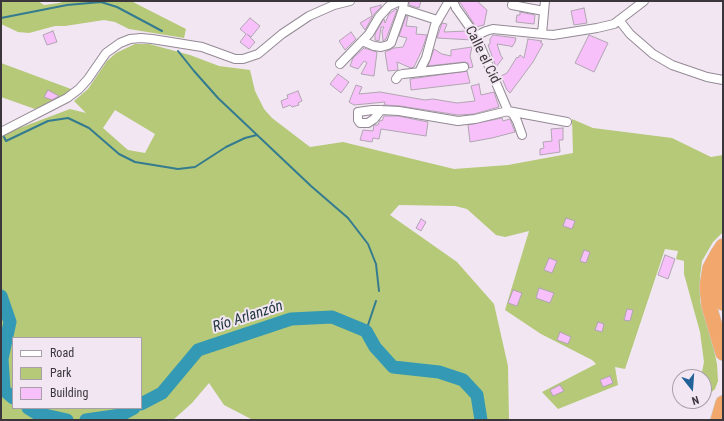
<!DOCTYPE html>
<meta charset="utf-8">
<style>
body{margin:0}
#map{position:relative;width:724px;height:421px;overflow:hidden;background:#f1e6f2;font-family:"Roboto Condensed",sans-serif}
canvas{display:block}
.frame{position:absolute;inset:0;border:2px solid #3b363b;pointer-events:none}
.legend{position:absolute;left:12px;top:337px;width:130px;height:72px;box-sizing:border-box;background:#f1e6f2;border:1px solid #a8a0a9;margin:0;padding:5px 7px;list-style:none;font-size:12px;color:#3b363b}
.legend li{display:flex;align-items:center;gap:8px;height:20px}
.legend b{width:20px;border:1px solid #a8a0a9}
.north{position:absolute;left:672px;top:369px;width:40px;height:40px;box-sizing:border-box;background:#f1e6f2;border:1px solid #a8a0a9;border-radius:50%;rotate:163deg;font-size:11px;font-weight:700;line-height:16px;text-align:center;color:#3b363b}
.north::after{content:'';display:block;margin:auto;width:14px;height:18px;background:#216298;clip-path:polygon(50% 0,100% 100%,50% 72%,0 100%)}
</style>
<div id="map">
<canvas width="724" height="421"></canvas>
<div class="frame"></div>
<ul class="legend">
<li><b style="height:5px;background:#fff"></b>Road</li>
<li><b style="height:11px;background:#b5c978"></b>Park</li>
<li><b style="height:11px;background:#f8c0fb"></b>Building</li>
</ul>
<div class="north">N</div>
</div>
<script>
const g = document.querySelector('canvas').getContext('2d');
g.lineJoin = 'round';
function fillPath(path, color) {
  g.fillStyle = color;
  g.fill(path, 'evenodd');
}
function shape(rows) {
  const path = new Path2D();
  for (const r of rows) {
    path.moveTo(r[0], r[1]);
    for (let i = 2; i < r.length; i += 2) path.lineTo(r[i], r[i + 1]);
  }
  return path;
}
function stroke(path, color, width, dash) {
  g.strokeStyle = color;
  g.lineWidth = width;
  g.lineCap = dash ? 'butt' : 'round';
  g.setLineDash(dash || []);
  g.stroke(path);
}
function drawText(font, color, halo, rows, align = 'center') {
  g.font = font + ' "Roboto Condensed",sans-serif';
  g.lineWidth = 4;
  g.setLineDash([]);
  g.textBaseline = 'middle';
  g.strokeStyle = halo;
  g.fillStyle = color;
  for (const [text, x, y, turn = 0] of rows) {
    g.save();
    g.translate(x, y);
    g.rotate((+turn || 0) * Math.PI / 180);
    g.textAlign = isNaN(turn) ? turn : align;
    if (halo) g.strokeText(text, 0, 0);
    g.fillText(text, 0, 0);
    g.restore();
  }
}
const green = shape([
 [1,1,38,1,44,5,59,3,66,1,131,1,186,29,184,38,129,29,115,22,104,20,65,26,55,26,29,33,18,32,1,24],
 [135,44,149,44,190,55,219,66,250,70,255,91,264,109,272,118,310,147,343,142,454,169,508,165,573,153,572,119,593,128,672,138,711,157,723,155,723,232,713,242,702,261,700,277,700,301,711,336,717,364,718,381,715,389,704,399,704,377,701,377,704,362,700,332,684,274,684,261,676,259,678,251,665,249,625,369,615,367,618,385,558,409,542,392,596,364,592,360,541,334,505,310,529,231,505,237,496,235,467,209,455,206,399,205,390,215,457,262,494,304,508,366,509,420,253,420,224,405,209,383,192,403,173,420,1,420,1,137,9,132,70,109,86,113,74,101,88,89,107,61,116,53],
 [115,110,155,134,145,153,128,150,103,128],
 [13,338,141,338,141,408,13,408],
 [1,63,71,89,59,99,35,109,1,97]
]);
const stream = shape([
 [1,18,67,5,101,2,117,7,162,31],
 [178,51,194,71,218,98,311,186,348,218,368,244,376,264,379,291],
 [4,137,6,141,48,121,68,118,89,128,119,154,135,162,178,169,195,167,226,147,245,138,257,135],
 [366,331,376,301]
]);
const river = shape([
 [1,296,10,322,2,359,4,390,13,398],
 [141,404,162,393,198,350,291,319,332,317,366,331,375,347,393,367,439,372,463,380,477,395,481,420],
 [28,408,36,413,67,420],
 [86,420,121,415,134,408]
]);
const building = shape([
 [409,1,421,1,419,8,409,5,409,1],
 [459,1,477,1,487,10,484,25,476,27,459,1],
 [381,5,381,7,374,14,365,30,360,23,372,16,370,8,381,5],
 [584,8,587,23,574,25,571,11,584,8],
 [396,9,397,10,386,39,383,41,382,31,384,27,381,27,379,41,375,40,375,34,383,20,384,19,385,23,389,14,396,9],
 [520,12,535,15,534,24,516,22,517,15,520,15,520,12],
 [406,16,408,16,406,26,417,27,416,34,427,35,422,50,414,67,411,68,397,62,398,70,388,71,385,52,394,48,403,47,407,38,399,36,406,16],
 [250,18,260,26,251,37,247,34,255,42,249,49,240,42,246,34,240,29,250,18],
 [442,23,447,24,444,32,466,31,472,40,437,38,442,23],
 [53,31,57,42,47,45,43,35,53,31],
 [351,32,356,39,345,50,339,41,351,32],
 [493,35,516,38,515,42,512,47,510,46,497,44,501,56,503,58,496,67,488,45,490,44,490,39,493,35],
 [589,35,608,43,594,72,575,63,589,35],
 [528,39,542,41,540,42,543,44,533,62,510,93,507,90,501,76,507,73,517,57,518,58,520,55,524,58,528,39],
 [472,47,470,56,473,67,469,68,468,63,464,62,428,66,434,49,442,54,451,56,451,50,472,47],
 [364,48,377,52,374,76,361,74,367,63,364,61,358,69,350,66,353,58,364,48],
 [467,71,470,83,411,90,410,79,467,71],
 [338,74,349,82,341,93,330,84,338,74],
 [479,84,481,95,494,92,499,107,474,114,458,115,400,106,384,105,385,102,354,105,349,102,356,85,362,87,359,94,380,92,425,100,433,99,457,103,475,101,471,86,479,84],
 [48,90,59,96,52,100,44,97,48,90],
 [298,91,302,101,298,103,299,105,292,107,290,105,283,108,281,101,288,98,287,95,298,91],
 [384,116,398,116,428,122,426,136,381,129,379,139,373,138,372,142,360,140,363,130,373,131,374,125,378,125,380,120,382,121,384,116],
 [502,118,503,121,510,119,515,132,492,138,470,142,468,125,502,118],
 [563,128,563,140,559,140,560,152,540,155,540,149,544,148,543,142,552,141,551,129,563,128],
 [566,218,575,221,572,229,563,226,566,218],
 [421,219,426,222,421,231,416,228,421,219],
 [584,250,590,252,586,263,580,261,584,250],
 [665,255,675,259,668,279,658,275,665,255],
 [549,258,557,261,552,273,544,270,549,258],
 [539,288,554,293,550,303,536,298,539,288],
 [513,290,522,293,517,306,508,303,513,290],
 [627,309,633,310,630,321,624,320,627,309],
 [598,322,604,324,602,332,595,330,598,322],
 [560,332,571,337,568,344,557,340,560,332],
 [610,376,613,383,603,387,600,380,610,376],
 [560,385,564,391,553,396,550,390,560,385]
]);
const street = shape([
 [453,1,456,8,476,36,508,111],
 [512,5,544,11],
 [403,9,437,20],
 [619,20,630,34,653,54,672,65,707,77,723,80],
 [542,34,545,1],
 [476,36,486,31,493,29,553,35,597,28,614,24,644,1],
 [362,41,374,46,381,47,388,45,391,43,403,9,404,1],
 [340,64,369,34,379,17,389,6,400,1],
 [419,72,426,58,435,25,449,1],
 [396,79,399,75,403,74,464,67],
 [381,110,374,119,368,123,360,123,358,120,358,112,372,110,381,110,399,111,458,121,475,119,508,111,567,122],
 [508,111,513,114,517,121,522,135],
 [1,132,67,98,79,89,88,79,106,53,120,43,130,39,141,38,152,39,202,47,235,59,243,59,258,54,282,34,309,16,334,5,350,1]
]);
const highway = shape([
 [723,246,717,255,710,268,707,287,709,306,723,353],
 [723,267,720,280,723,303],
 [718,420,723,403]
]);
const streetNames = [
 ["Calle el Cid",482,55,64]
];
const waterNames = [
 ["Río Arlanzón",248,317,-18]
];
fillPath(green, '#b5c978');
stroke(stream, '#357b90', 2);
stroke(river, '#3399b5', 13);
fillPath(building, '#f8c0fb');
stroke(building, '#b0a5b1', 1);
stroke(street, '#948a95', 10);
stroke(highway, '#cccbcc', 16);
stroke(street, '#fff', 8);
stroke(highway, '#f2a86c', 15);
drawText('14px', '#3b363b', '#f1e6f2', streetNames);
drawText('italic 15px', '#1f363d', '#f1e6f2', waterNames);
</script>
